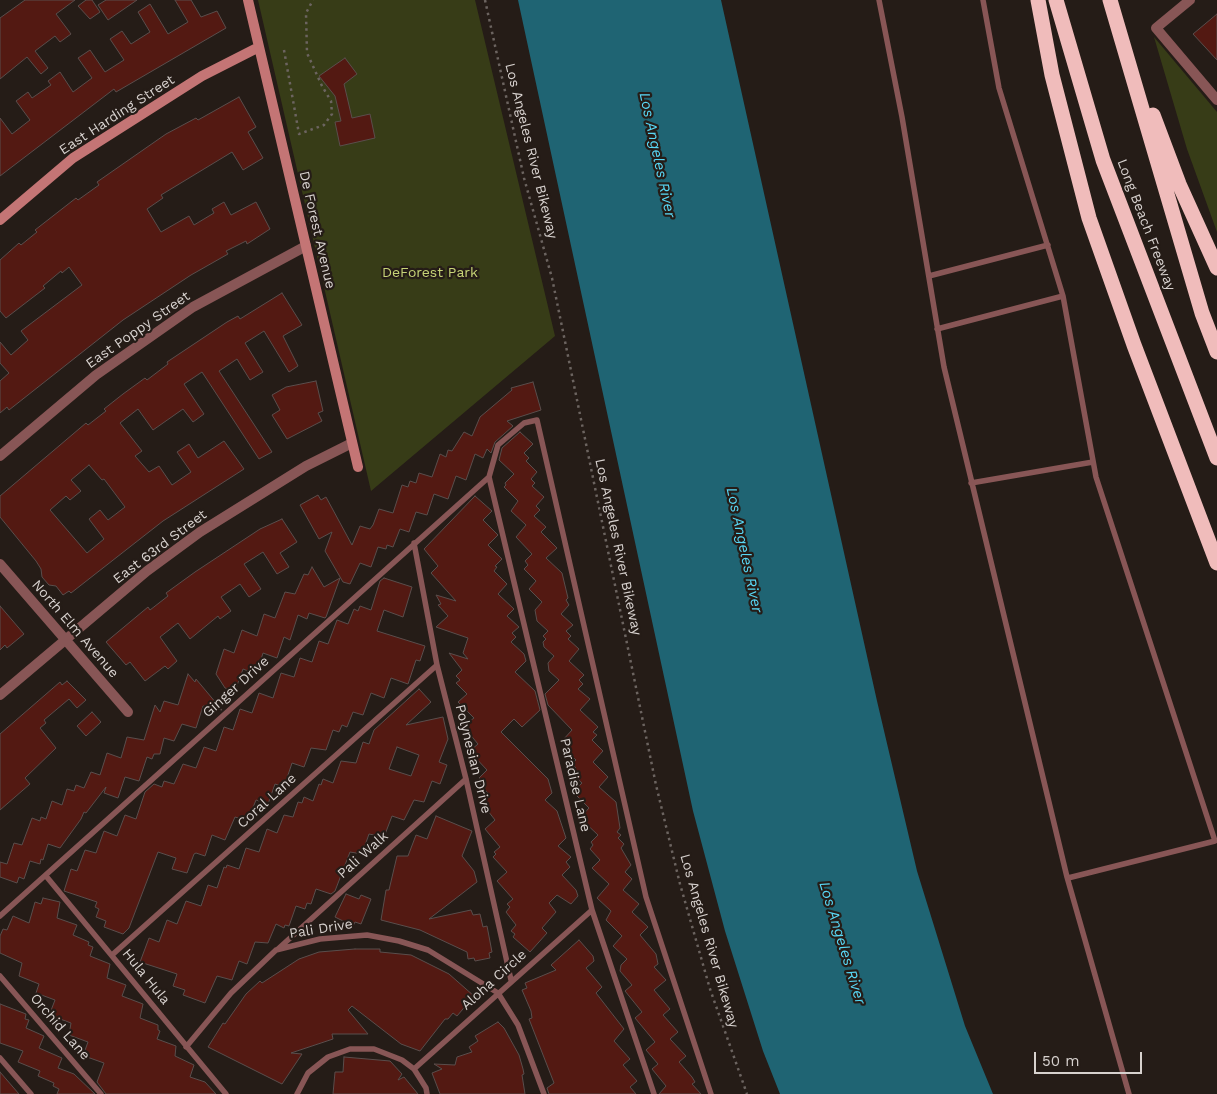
<!DOCTYPE html>
<style>
body{margin:0}
#map{position:relative;width:1217px;height:1094px;overflow:hidden;background:#251c17;font-family:"Work Sans",sans-serif}
canvas{display:block}
.scale{position:absolute;left:1034px;top:1052px;width:108px;height:22px;box-sizing:border-box;border:2px solid #d7d1ce;border-top:0;padding-left:6px;font-size:15px;line-height:18px;white-space:nowrap;color:#d7d1ce;-webkit-text-stroke:4px #251c17;paint-order:stroke}
</style>
<div id="map">
<canvas width="1217" height="1094"></canvas>
<div class="scale">50 m</div>
</div>
<script>
const g = document.querySelector('canvas').getContext('2d');
g.lineJoin = 'round';
function fillPath(path, color) {
  g.fillStyle = color;
  g.fill(path, 'evenodd');
}
function shape(rows) {
  const path = new Path2D();
  for (const r of rows) {
    path.moveTo(r[0], r[1]);
    for (let i = 2; i < r.length; i += 2) path.lineTo(r[i], r[i + 1]);
  }
  return path;
}
function stroke(path, color, width, dash) {
  g.strokeStyle = color;
  g.lineWidth = width;
  g.lineCap = dash ? 'butt' : 'round';
  g.setLineDash(dash || []);
  g.stroke(path);
}
function drawText(font, color, halo, rows, align = 'center') {
  g.font = font + ' "Work Sans",sans-serif';
  g.lineWidth = 4.5;
  g.setLineDash([]);
  g.textBaseline = 'middle';
  g.strokeStyle = halo;
  g.fillStyle = color;
  for (const [text, x, y, turn = 0] of rows) {
    g.save();
    g.translate(x, y);
    g.rotate((+turn || 0) * Math.PI / 180);
    g.textAlign = isNaN(turn) ? turn : align;
    if (halo) g.strokeText(text, 0, 0);
    g.fillText(text, 0, 0);
    g.restore();
  }
}
const green = shape([
 [258,0,475,0,555,336,371,491],
 [1154,37,1217,112,1217,232,1187,149]
]);
const water = shape([
 [518,0,721,0,877,701,917,871,965,1026,993,1094,780,1094,763,1051,725,931,693,811]
]);
const building = shape([
 [25,0,75,0,56,14,71,34,60,42,55,36,35,51,48,68,41,74,27,57,0,79,0,18,25,0],
 [86,0,92,0,100,12,90,19,78,6,86,0],
 [106,0,137,0,108,20,98,5,106,0],
 [175,0,191,0,201,17,217,11,226,28,116,92,114,89,0,176,0,118,12,134,30,120,16,101,28,92,32,98,51,85,48,81,60,72,73,92,92,78,78,58,90,50,105,72,124,60,110,39,122,31,131,44,150,32,138,12,150,4,168,34,188,22,175,0],
 [1217,14,1217,60,1193,34,1217,14],
 [345,58,357,74,344,84,352,118,370,114,375,138,340,146,335,122,341,121,335,96,319,76,345,58],
 [239,97,256,127,248,132,263,158,243,170,232,152,161,195,163,198,147,209,161,232,189,216,194,225,214,213,212,209,224,202,231,215,256,202,270,229,247,244,246,241,226,251,228,254,191,275,123,320,9,410,7,407,0,413,0,381,9,373,0,363,0,342,11,355,28,340,21,331,82,285,69,267,62,273,61,271,43,286,45,288,6,318,0,311,0,260,19,243,21,245,37,232,35,230,76,198,78,200,99,185,97,182,166,134,196,118,198,120,239,97],
 [282,293,302,325,283,336,298,366,289,372,264,331,245,343,263,372,250,380,237,359,219,371,272,452,259,459,202,372,184,384,204,414,193,422,183,409,153,430,138,409,120,423,142,451,135,456,149,472,159,466,172,485,191,472,177,452,189,444,198,458,224,441,244,469,163,521,71,593,69,591,63,595,56,586,49,585,42,577,41,569,36,561,0,517,0,496,86,423,88,425,106,411,104,409,123,394,145,378,147,380,168,364,167,362,227,322,238,316,240,319,282,293],
 [89,465,102,480,104,479,125,507,108,520,100,510,89,519,104,539,87,553,50,510,66,496,70,500,81,491,71,480,89,465],
 [316,381,323,411,318,413,322,421,287,439,272,415,280,410,272,395,286,387,316,381],
 [533,382,541,410,507,421,513,426,495,442,491,453,487,449,483,458,475,454,466,480,456,476,448,499,434,494,427,515,416,512,409,532,400,529,393,547,387,545,386,549,378,547,371,567,360,563,350,584,343,582,325,551,332,532,319,539,300,505,318,495,321,500,326,497,352,545,360,526,370,529,373,525,379,509,393,513,402,485,408,487,410,481,416,483,419,473,432,477,440,454,446,457,448,450,452,451,464,432,472,436,480,417,512,390,511,388,533,382],
 [520,432,533,444,524,453,529,458,526,461,537,472,531,479,535,483,532,486,544,497,536,506,540,510,534,516,546,527,541,532,557,548,546,558,562,573,568,598,566,600,569,605,561,614,573,625,566,631,571,636,568,639,579,649,569,661,584,675,579,680,583,684,578,689,590,699,580,710,598,727,593,732,597,735,592,740,603,751,593,762,608,777,599,787,616,802,620,828,617,832,621,835,618,838,624,844,621,848,631,865,625,872,632,879,623,890,639,904,632,912,648,927,640,935,656,954,658,964,654,967,666,980,654,990,670,1009,663,1015,678,1032,670,1039,686,1056,679,1062,692,1077,695,1082,692,1084,701,1094,659,1094,666,1086,652,1069,658,1064,646,1050,655,1042,635,1018,642,1012,625,991,632,985,620,971,621,965,627,959,613,946,622,936,606,920,611,911,597,898,609,884,592,868,600,860,590,849,593,845,591,842,598,835,580,818,589,808,573,792,582,783,571,773,576,768,572,764,576,760,569,753,572,751,562,741,572,730,548,705,545,694,559,680,549,671,548,663,554,656,544,647,543,642,546,639,543,636,548,631,537,621,535,610,542,602,529,589,536,581,524,569,528,565,525,561,532,554,516,537,526,525,511,511,518,501,504,487,506,485,505,483,514,474,499,460,502,448,520,432],
 [475,496,492,511,483,520,498,535,488,545,502,559,495,566,497,567,494,571,507,584,498,594,514,609,507,616,519,627,512,633,516,637,511,642,524,654,526,661,515,672,535,691,540,710,522,727,514,719,501,732,548,779,552,793,545,800,557,811,566,838,558,846,571,857,566,862,570,867,562,875,576,890,578,896,571,904,557,895,549,903,556,912,542,928,547,933,530,952,513,937,515,934,511,931,516,925,506,912,510,907,507,904,513,899,497,881,507,872,493,857,496,854,494,852,500,847,485,829,495,820,481,802,490,795,480,785,483,782,479,778,487,770,472,754,473,752,471,750,478,744,463,726,474,718,458,702,467,694,456,683,460,680,456,676,462,670,449,653,468,659,463,653,468,638,436,627,448,616,438,605,441,604,436,595,456,601,431,573,438,566,424,549,475,496],
 [282,519,297,542,280,553,289,567,277,574,263,552,244,564,261,589,249,597,240,584,221,597,231,611,220,619,218,616,190,639,178,623,160,637,177,661,168,669,165,666,145,681,130,662,126,665,106,642,148,607,150,610,168,596,166,593,195,572,260,529,282,519],
 [312,567,324,587,340,578,326,617,325,618,309,613,307,619,298,615,290,640,284,637,277,658,263,653,258,669,255,667,253,673,243,669,235,691,225,688,216,674,224,649,234,653,242,630,257,636,264,614,275,618,285,592,295,594,304,574,308,575,312,567],
 [384,578,412,587,403,617,384,610,377,631,425,646,420,661,416,660,408,684,391,678,384,698,371,693,363,715,353,712,347,727,342,725,339,732,333,730,326,750,311,748,304,767,292,763,284,787,275,784,268,804,256,800,250,815,247,815,245,820,235,817,225,840,212,835,205,856,196,853,194,854,187,873,172,869,176,858,158,852,129,928,123,934,104,927,106,921,96,917,99,909,95,907,97,902,64,891,71,869,77,871,85,850,96,853,104,831,117,836,125,815,136,819,145,792,154,784,162,787,164,781,174,784,183,764,196,768,204,747,216,751,224,727,233,730,240,709,252,713,259,693,273,698,281,673,294,677,300,658,312,662,319,641,328,644,337,620,348,624,354,609,358,611,360,606,371,610,380,581,384,578],
 [0,606,24,634,7,648,5,645,0,650,0,606],
 [188,674,195,682,196,679,222,710,203,706,196,728,182,724,174,741,164,738,160,754,154,754,152,759,147,757,139,781,125,777,118,798,104,793,106,787,86,813,84,812,81,819,60,848,48,844,43,860,41,859,40,864,30,861,24,879,19,877,17,883,0,877,0,862,7,864,14,843,22,845,32,818,40,821,41,817,46,819,52,801,62,805,67,789,74,791,76,785,84,788,91,772,100,775,107,753,121,758,127,737,144,740,155,705,160,712,164,701,178,705,188,674],
 [67,681,86,700,77,708,69,699,44,720,46,723,40,728,56,748,25,778,30,784,0,810,0,734,60,682,62,685,67,681],
 [419,689,431,702,406,725,443,717,448,739,439,762,447,765,440,784,432,781,424,802,414,800,404,820,392,816,384,837,369,834,362,854,350,852,335,891,331,894,316,889,311,904,307,903,305,909,296,906,289,926,285,925,284,928,276,924,268,943,255,942,247,964,239,961,232,980,217,976,205,1003,183,995,185,990,173,986,177,974,140,962,149,938,159,942,167,920,177,924,186,901,201,906,208,885,217,888,224,867,226,868,227,865,239,869,246,848,259,852,267,829,277,833,284,815,293,817,298,802,302,803,304,797,313,801,319,784,321,785,323,779,333,783,341,761,356,763,363,742,369,744,374,730,419,689],
 [397,747,419,755,411,776,389,769,397,747],
 [92,712,101,722,86,736,77,726,92,712],
 [436,816,472,831,462,856,474,871,477,882,429,919,471,910,473,915,480,914,483,927,487,926,492,952,489,953,490,958,475,961,474,958,468,959,467,952,420,930,381,920,386,890,389,890,397,856,408,856,416,835,427,839,436,816],
 [346,894,359,899,361,895,371,899,361,924,355,922,353,926,335,917,346,894],
 [43,898,60,902,57,918,77,925,73,935,89,942,88,945,93,947,90,956,110,964,107,978,126,985,122,996,143,1004,140,1018,158,1025,158,1030,160,1031,157,1039,176,1046,175,1056,194,1065,190,1077,205,1082,216,1094,106,1094,97,1082,104,1063,87,1057,88,1054,84,1053,88,1042,69,1035,71,1023,52,1016,50,1013,55,1000,36,993,39,984,19,976,22,963,0,953,0,936,3,929,7,930,13,916,29,923,35,902,41,904,43,898],
 [579,940,593,956,594,961,586,968,602,987,596,993,624,1029,614,1041,630,1059,623,1065,637,1081,630,1087,636,1094,549,1094,547,1088,554,1083,529,1019,532,1018,531,1011,522,990,527,988,525,983,556,970,551,965,579,940],
 [355,949,380,949,380,952,411,955,449,974,474,996,457,1016,453,1013,448,1019,445,1019,420,1051,401,1044,352,1006,348,1010,368,1034,332,1034,333,1039,291,1053,302,1054,282,1084,208,1047,223,1023,225,1024,246,994,260,981,262,983,299,959,319,952,355,949],
 [0,1004,26,1014,25,1019,29,1020,26,1028,44,1036,39,1048,62,1058,58,1068,74,1074,95,1094,57,1094,59,1089,53,1086,54,1083,38,1076,40,1071,18,1062,23,1051,0,1043,0,1004],
 [498,1022,504,1028,519,1055,523,1069,524,1074,522,1075,525,1094,440,1094,432,1073,442,1069,434,1064,455,1065,457,1057,472,1052,469,1047,478,1041,475,1036,498,1022],
 [344,1057,390,1061,402,1074,398,1080,404,1077,418,1094,333,1094,335,1072,343,1072,344,1057],
 [0,1072,19,1094,0,1094,0,1072]
]);
const path = shape([
 [485,0,524,178,552,278,656,785,680,884,710,989,747,1094],
 [284,50,299,134,324,125,332,114,331,101,322,86,307,53,306,13,313,0]
]);
const lane = shape([
 [879,0,902,117,944,367,1067,877,1129,1094],
 [983,0,999,88,1063,296,1096,477,1215,841,1068,878],
 [929,276,1048,245],
 [937,329,1063,296],
 [971,483,1093,462],
 [414,543,437,665,466,779,511,980],
 [46,876,226,1094],
 [0,916,489,477],
 [278,949,466,779],
 [112,955,437,665],
 [0,976,101,1094],
 [186,1047,231,993,276,950,320,939,367,935,399,941,428,950,498,993,518,1025,544,1094],
 [0,1058,31,1094],
 [414,1069,592,910],
 [297,1094,308,1073,328,1057,350,1049,374,1049,402,1060,414,1069,426,1088,427,1094],
 [654,1094,592,910,489,477,498,445,524,423,537,420,646,897,711,1094]
]);
const street = shape([
 [1190,0,1156,28,1217,100],
 [0,456,96,375,193,307,306,246],
 [0,564,128,712],
 [0,695,147,571,200,532,306,466,352,443]
]);
const secondary = shape([
 [248,0,358,467],
 [0,220,73,158,202,76,259,47]
]);
const highway = shape([
 [1038,0,1052,75,1089,218,1134,345,1217,563],
 [1056,0,1103,160,1217,458],
 [1110,0,1202,313,1217,352],
 [1153,115,1179,184,1217,268]
]);
const streetNames = [
 ["East Harding Street",117,115,-33],
 ["Los Angeles River Bikeway",531,151,76],
 ["Long Beach Freeway",1146,225,69],
 ["De Forest Avenue",317,230,77],
 ["East Poppy Street",138,330,-35],
 ["East 63rd Street",160,547,-37],
 ["Los Angeles River Bikeway",618,547,78],
 ["North Elm Avenue",75,629,49],
 ["Ginger Drive",236,687,-42],
 ["Polynesian Drive",473,759,76],
 ["Paradise Lane",575,785,77],
 ["Coral Lane",267,801,-42],
 ["Pali Walk",363,855,-42],
 ["Pali Drive",321,929,-9],
 ["Los Angeles River Bikeway",709,941,74],
 ["Hula Hula",146,977,51],
 ["Aloha Circle",494,980,-42],
 ["Orchid Lane",60,1027,49]
];
const parkNames = [
 ["DeForest Park",430,273]
];
const waterNames = [
 ["Los Angeles River",657,155,78],
 ["Los Angeles River",744,550,78],
 ["Los Angeles River",842,943,73]
];
fillPath(green, '#373c17');
fillPath(water, '#1f6473');
fillPath(building, '#531912');
stroke(building, '#5a4e4c', 1);
stroke(path, '#6c6460', 2.5, [2.5, 4]);
stroke(lane, '#885656', 5.5);
stroke(street, '#885656', 10);
stroke(secondary, '#c47575', 10);
stroke(highway, '#f0bcbb', 15);
drawText('14px', '#d7d1ce', '#251c17', streetNames);
drawText('14px', '#c7d477', '#251c17', parkNames);
drawText('italic 15px', '#58d7f5', '#251c17', waterNames);
</script>
